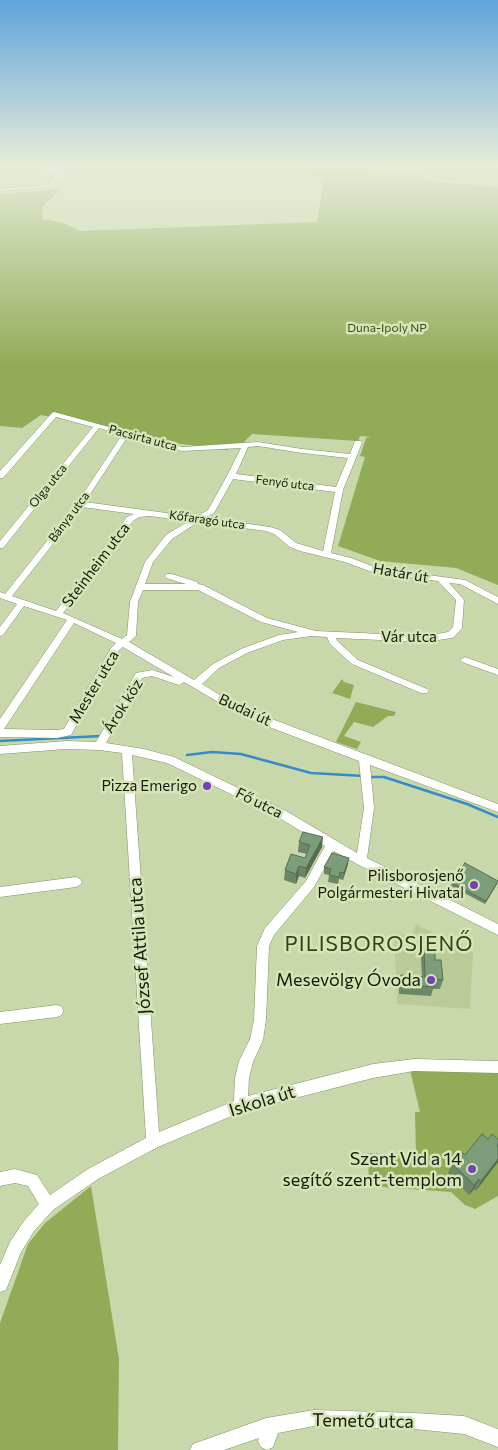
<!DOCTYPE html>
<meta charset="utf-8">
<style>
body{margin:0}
canvas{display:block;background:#c8d8aa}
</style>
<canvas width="498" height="1450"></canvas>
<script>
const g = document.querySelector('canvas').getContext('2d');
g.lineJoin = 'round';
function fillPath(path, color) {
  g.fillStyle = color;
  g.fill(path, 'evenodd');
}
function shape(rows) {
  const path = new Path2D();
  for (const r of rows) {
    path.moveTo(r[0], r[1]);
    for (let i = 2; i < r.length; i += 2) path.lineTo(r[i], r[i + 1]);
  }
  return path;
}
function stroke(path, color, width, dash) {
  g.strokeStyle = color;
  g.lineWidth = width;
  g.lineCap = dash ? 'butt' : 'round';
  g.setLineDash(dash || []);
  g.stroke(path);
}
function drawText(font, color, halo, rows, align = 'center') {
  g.font = font + ' Commissioner,sans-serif';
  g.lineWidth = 5;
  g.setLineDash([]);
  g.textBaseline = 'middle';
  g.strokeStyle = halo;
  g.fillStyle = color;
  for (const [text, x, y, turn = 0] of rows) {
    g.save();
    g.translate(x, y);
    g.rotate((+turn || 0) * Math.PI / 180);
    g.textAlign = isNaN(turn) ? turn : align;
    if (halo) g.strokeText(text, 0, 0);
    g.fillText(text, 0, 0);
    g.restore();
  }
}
const built = shape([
 [367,164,417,165,451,164,470,168,462,181,362,169],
 [415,924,473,952,470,1009,397,1004,394,933,412,936]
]);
const green = shape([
 [325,165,424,176,426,181,498,187,498,585,456,568,380,561,338,546,365,457,360,456,366,438,371,437,360,436,358,441,252,434,241,445,231,444,228,450,158,441,90,424,41,415,22,428,0,426,0,194,61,189,43,206,42,219,63,223,80,231,317,222,323,186,321,180,315,176,299,172,293,166],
 [342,679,344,682,354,685,350,699,332,693],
 [356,702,396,712,394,716,388,716,373,727,354,722,344,736,361,742,357,749,336,742],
 [410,1070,498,1071,498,1196,475,1209,465,1205,451,1192,369,1186,368,1153,416,1156,415,1112,420,1112],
 [91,1186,119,1359,118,1450,0,1450,0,1323,28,1244,45,1223]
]);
const stream = shape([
 [0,741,101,736],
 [187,755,212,752,241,754,311,773,364,776],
 [369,777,384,777,467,804,498,817]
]);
const minor = shape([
 [64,164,68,164,52,187,0,191,0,189,49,185,59,170,8,169,6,167,61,168,64,164],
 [461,164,498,166,498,168,463,165,461,164],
 [54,412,182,447,258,442,302,449,350,454,355,441,361,441,362,443,343,490,331,553,351,558,377,568,465,580,498,597,498,604,460,584,449,583,464,600,462,628,454,637,451,638,426,642,336,638,337,641,358,660,427,689,429,691,427,693,421,693,352,664,330,644,327,637,311,636,283,640,247,653,219,668,202,684,231,702,264,716,498,804,498,812,370,765,374,808,367,858,498,924,498,935,357,864,334,851,314,887,274,935,269,946,266,1020,263,1040,253,1062,249,1078,248,1096,373,1064,414,1059,498,1061,498,1073,414,1071,373,1078,241,1112,158,1147,98,1179,53,1210,34,1231,21,1252,6,1290,0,1292,0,1265,10,1242,24,1221,39,1204,28,1186,15,1183,0,1186,0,1172,15,1169,37,1175,50,1195,88,1169,146,1138,122,753,99,750,66,749,0,754,0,746,66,741,96,742,136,673,152,670,174,677,123,647,119,650,71,735,57,738,0,737,0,719,67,620,24,606,3,635,0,636,0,627,17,604,0,598,0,592,5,594,77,503,122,435,99,428,3,548,0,548,0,541,93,427,56,417,3,478,0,478,0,471,52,413,54,412],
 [128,436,182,451,241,448,227,476,208,510,196,517,85,502,128,436],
 [258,446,302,453,348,458,336,487,236,474,248,447,258,446],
 [233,479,335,492,323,551,296,543,280,530,270,527,205,518,214,513,233,479],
 [82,507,134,514,127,517,56,611,12,596,82,507],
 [149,516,189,521,166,535,145,562,130,602,127,635,122,639,63,613,133,521,139,517,149,516],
 [198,522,266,531,274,534,290,547,300,551,345,562,372,572,438,581,456,600,453,627,448,632,426,636,316,631,267,618,203,585,198,584,197,582,172,574,166,574,165,576,166,578,186,584,145,584,153,562,172,539,198,522],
 [143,590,198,590,261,622,298,632,279,635,241,649,213,664,194,680,129,642,136,636,138,602,143,590],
 [74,623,116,643,111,648,64,729,57,730,4,729,74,623],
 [152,676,179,685,184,682,225,706,256,722,359,761,364,808,357,853,286,811,174,757,144,749,106,743,142,678,152,676],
 [132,755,167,763,278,817,325,846,306,881,265,928,257,946,254,1020,250,1039,239,1061,235,1078,234,1101,159,1132,132,755],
 [465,657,498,669,498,675,462,662,460,660,465,657],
 [76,877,80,879,82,882,80,885,76,887,0,897,0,887,76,877],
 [57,1005,62,1007,63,1011,62,1015,57,1017,0,1024,0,1012,57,1005],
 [314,1410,414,1413,464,1416,498,1429,498,1447,464,1434,414,1429,314,1426,278,1433,273,1447,267,1450,261,1447,258,1441,259,1438,224,1450,190,1450,193,1444,266,1418,314,1410]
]);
const wall = shape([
 [299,842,322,847,305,878,299,876,296,884,284,880,285,870,305,858,307,854,298,852],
 [348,864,343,880,339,879,338,884,328,882,329,875,324,874,324,867],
 [452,883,497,884,485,904,451,886],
 [424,949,435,960,443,980,440,989,433,989,431,996,399,994,399,984,401,975,422,977,421,959],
 [488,1139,498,1139,498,1146,476,1191,474,1189,469,1195,448,1173,452,1163,465,1155]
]);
const shadedWall = shape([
 [323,837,322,847,305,878,306,868],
 [349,858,348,864,343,880,344,873],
 [299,866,299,876,296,884,296,874],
 [498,881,497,884,485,904,486,901],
 [498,1159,498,1162,476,1191,481,1181],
 [479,1179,474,1189,469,1195,474,1185]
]);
const building = shape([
 [303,832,323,837,306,868,299,866,296,874,285,870,291,854,305,858,310,845,299,842,303,832],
 [332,853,349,858,344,873,340,872,339,877,329,875,331,869,324,867,332,853],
 [465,863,498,881,486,901,452,883,465,863],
 [424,949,435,950,435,960,441,960,443,980,433,979,434,987,401,985,401,975,425,977,424,949],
 [482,1134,488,1139,492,1134,498,1139,498,1144,497,1146,498,1147,498,1159,481,1181,479,1179,474,1185,452,1163,461,1152,465,1155,482,1134]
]);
const markers = [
 [207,786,5,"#793fb5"],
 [474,885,5,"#793fb5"],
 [431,980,5,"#793fb5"],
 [472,1169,5,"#793fb5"]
];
const farParknames = [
 ["Duna-Ipoly NP",387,328]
];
const farStreetnames = [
 ["Pacsirta utca",143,438,15],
 ["Fenyő utca",285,483,7],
 ["Olga utca",48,486,-51],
 ["Bánya utca",69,517,-53],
 ["Kőfaragó utca",207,520,8]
];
const streetNames = [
 ["Steinheim utca",96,565,-53],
 ["Határ út",401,573,10],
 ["Vár utca",409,637],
 ["Mester utca",94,687,-59],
 ["Árok köz",123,706,-58],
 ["Budai út",245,710,25],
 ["Fő utca",259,803,26]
];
const poiNames = [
 ["Pizza Emerigo",197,786],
 ["Pilisborosjenő",464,876],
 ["Polgármesteri Hivatal",464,893]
];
const nearStreetnames = [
 ["József Attila utca",140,946,-94],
 ["Iskola út",262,1101,-17],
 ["Temető utca",363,1421,1]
];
const nearPoinames = [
 ["Mesevölgy Óvoda",421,980],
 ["Szent Vid a 14",462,1159],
 ["segítő szent-templom",462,1180]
];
const nearQuarternames = [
 ["PILISBOROSJENŐ",379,944]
];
fillPath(built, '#bbcb98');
fillPath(green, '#92ab57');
stroke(stream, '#358cc9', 2.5);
stroke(minor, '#839166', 1);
fillPath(minor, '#fff');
fillPath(wall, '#6b8768');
fillPath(shadedWall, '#576e55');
fillPath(building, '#7c9d79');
stroke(building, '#576e55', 1);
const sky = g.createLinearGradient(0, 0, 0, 367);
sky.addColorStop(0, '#60a4dc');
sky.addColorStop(0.45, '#e6edd9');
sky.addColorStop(1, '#e6edd900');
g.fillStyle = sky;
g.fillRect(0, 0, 498, 367);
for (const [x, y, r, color] of markers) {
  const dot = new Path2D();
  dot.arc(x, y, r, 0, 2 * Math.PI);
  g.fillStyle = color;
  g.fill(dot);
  stroke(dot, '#d5e5b7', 2);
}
drawText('12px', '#3d4a1a', '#d5e5b7', farParknames);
drawText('12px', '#161b0a', '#d5e5b7', farStreetnames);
drawText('15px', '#161b0a', '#d5e5b7', streetNames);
drawText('15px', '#161b0a', '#d5e5b7', poiNames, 'right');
drawText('18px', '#161b0a', '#d5e5b7', nearStreetnames);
drawText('18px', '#161b0a', '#d5e5b7', nearPoinames, 'right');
g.letterSpacing = '1px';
drawText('21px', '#364119', '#d5e5b7', nearQuarternames);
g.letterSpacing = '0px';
</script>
